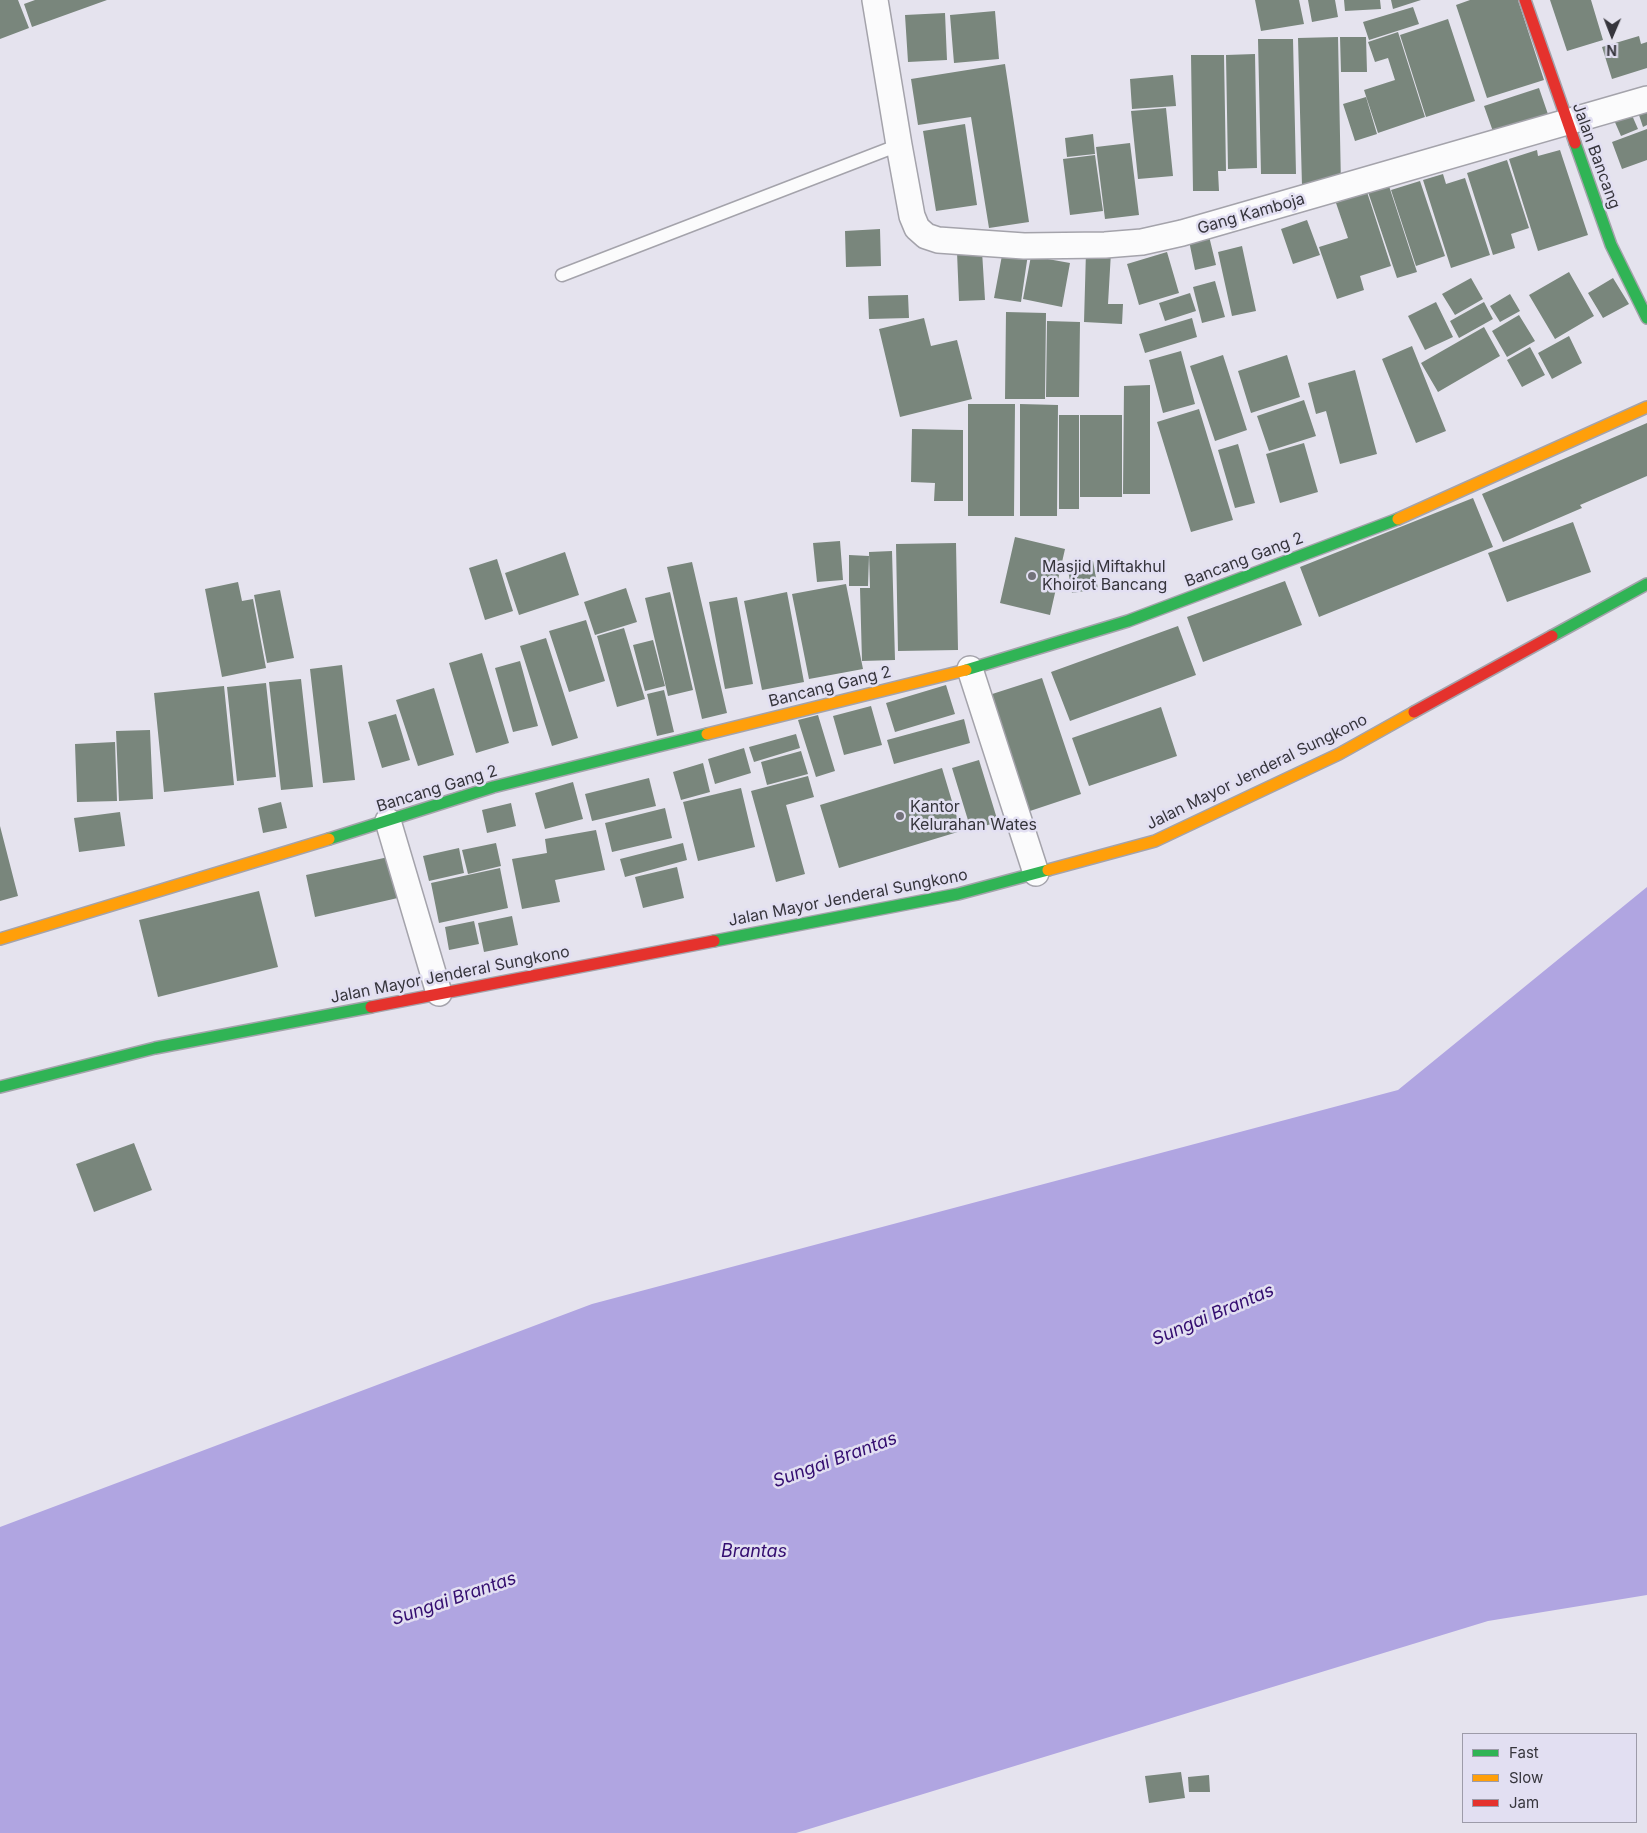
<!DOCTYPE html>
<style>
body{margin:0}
#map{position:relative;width:1647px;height:1833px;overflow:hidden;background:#e5e3ee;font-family:Inter,sans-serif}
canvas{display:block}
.legend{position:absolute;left:1462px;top:1733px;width:175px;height:90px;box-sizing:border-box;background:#e2dff2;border:1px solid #9d9ba9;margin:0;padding:6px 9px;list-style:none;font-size:15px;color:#36353c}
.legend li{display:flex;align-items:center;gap:10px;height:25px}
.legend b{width:25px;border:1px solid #9d9ba9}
.north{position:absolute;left:1587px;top:10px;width:50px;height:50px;-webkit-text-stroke:4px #e2dff2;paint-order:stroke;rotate:181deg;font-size:14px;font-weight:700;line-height:20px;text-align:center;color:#36353c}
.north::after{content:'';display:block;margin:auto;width:18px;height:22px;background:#36353c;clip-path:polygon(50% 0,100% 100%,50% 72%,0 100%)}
</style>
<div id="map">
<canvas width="1647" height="1833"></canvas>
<ul class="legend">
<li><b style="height:6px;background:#30b455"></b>Fast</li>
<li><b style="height:6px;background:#ff9f0a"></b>Slow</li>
<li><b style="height:6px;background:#e5322d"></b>Jam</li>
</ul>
<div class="north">N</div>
</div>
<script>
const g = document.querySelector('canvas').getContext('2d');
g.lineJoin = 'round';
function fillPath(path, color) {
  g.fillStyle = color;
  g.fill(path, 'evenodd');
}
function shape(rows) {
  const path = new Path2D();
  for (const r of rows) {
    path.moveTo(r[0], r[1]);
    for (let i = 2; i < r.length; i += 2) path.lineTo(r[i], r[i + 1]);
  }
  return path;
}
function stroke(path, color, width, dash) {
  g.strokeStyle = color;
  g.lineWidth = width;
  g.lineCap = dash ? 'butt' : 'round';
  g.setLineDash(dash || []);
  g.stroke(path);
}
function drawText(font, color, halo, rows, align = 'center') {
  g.font = font + ' Inter,sans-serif';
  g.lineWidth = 5;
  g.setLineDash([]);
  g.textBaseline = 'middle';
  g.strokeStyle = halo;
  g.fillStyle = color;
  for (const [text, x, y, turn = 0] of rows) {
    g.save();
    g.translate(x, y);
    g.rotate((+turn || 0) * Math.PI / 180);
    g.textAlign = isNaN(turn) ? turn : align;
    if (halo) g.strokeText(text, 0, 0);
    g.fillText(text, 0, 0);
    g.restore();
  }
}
const water = shape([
 [1647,887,1647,1595,1488,1621,796,1833,0,1833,0,1527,592,1304,1398,1090]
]);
const building = shape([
 [0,0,18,0,29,28,0,39],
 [35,0,107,0,32,27,24,4],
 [1255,0,1299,0,1304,24,1261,31],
 [1308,0,1335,0,1338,17,1312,22],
 [1344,0,1380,0,1381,9,1345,11],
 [1391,0,1421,0,1393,9],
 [1470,0,1518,0,1544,80,1487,98,1456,5],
 [1550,0,1591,0,1603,40,1567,51],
 [1413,7,1419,24,1369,40,1363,22],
 [995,11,999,59,954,63,950,15],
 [945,13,947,60,908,62,905,15],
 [1448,19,1475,101,1426,117,1400,35],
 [1398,32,1425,117,1378,133,1364,90,1395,80,1388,58,1375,62,1368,42],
 [1639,36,1641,44,1647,42,1647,68,1612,79,1602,47],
 [1338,37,1341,185,1302,186,1298,38],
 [1340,37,1366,37,1367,72,1341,72],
 [1258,39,1293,39,1296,174,1261,174],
 [1255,54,1257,168,1228,169,1226,55],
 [1191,55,1224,55,1226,171,1218,171,1219,191,1193,191],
 [1005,64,1029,222,989,228,971,117,918,125,911,79],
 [1173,75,1176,106,1132,109,1130,79],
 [1539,88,1551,123,1496,140,1484,106],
 [1366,97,1377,134,1355,141,1343,104],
 [1647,102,1647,125,1643,127,1636,106],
 [1166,108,1173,176,1138,179,1131,111],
 [1631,113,1638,129,1621,136,1614,120],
 [965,124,977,205,936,211,923,131],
 [1647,129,1647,160,1622,169,1612,142],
 [1093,134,1095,154,1067,157,1065,138],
 [1130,143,1139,215,1105,219,1096,147],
 [1537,150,1538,156,1560,150,1588,235,1538,251,1509,159],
 [1095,155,1103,211,1070,215,1063,159],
 [1507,160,1529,228,1511,234,1515,248,1493,255,1467,173],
 [1443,174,1446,184,1465,178,1490,255,1451,268,1423,180],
 [1420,181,1445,256,1416,266,1391,190],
 [1389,186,1417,272,1397,278,1368,192],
 [1367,192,1391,266,1360,276,1364,290,1337,299,1319,247,1348,238,1336,203],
 [1307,220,1320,255,1293,264,1281,229],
 [880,229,881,266,846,267,845,231],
 [1208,232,1216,265,1195,270,1188,236],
 [1242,246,1256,311,1232,316,1218,252],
 [1003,250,1028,254,1021,302,994,298],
 [982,251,985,300,959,301,957,252],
 [1086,251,1111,252,1108,304,1123,304,1122,324,1084,322],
 [1167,252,1179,293,1139,305,1127,264],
 [1031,256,1070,263,1062,307,1023,299],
 [1569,272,1594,316,1555,339,1529,295],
 [1471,278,1483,299,1455,315,1442,294],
 [1613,278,1629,304,1603,318,1588,293],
 [1215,281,1225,317,1202,323,1193,287],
 [1190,293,1196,311,1165,321,1159,303],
 [1510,294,1520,311,1500,322,1490,306],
 [908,295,909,318,869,319,868,296],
 [1436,302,1453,337,1425,350,1408,316],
 [1484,302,1493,319,1459,338,1450,321],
 [1006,312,1046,313,1045,399,1005,399],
 [1519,315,1535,341,1507,357,1492,331],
 [924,318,931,346,957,340,972,399,900,417,879,329],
 [1192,318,1197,337,1145,353,1139,334],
 [1047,321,1080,322,1079,397,1046,397],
 [1484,327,1500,356,1438,392,1421,363],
 [1569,336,1582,363,1552,379,1538,353],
 [1412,346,1446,431,1416,443,1382,359],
 [1530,347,1545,375,1522,387,1507,360],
 [1181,351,1195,404,1163,413,1149,360],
 [1223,355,1247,430,1215,441,1190,366],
 [1287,355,1300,397,1251,413,1238,371],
 [1355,370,1377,454,1340,464,1326,411,1316,414,1308,383],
 [1150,385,1150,494,1123,494,1124,386],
 [1304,400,1316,436,1269,451,1257,416],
 [968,404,1015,404,1014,516,968,516],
 [1020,404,1058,405,1057,516,1020,516],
 [1199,409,1233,520,1191,532,1157,422],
 [1059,415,1079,415,1079,509,1059,509],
 [1080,415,1122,415,1122,497,1080,497],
 [1647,423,1647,476,1580,505,1582,508,1503,542,1482,494],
 [912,429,963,430,963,501,934,501,935,483,911,482],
 [1304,443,1318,492,1280,503,1266,454],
 [1238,444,1255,503,1235,508,1218,450],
 [1473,498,1493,547,1319,617,1300,567],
 [1573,522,1591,572,1507,602,1488,553],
 [1015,537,1065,549,1050,615,1000,603],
 [840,541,843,580,817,582,813,543],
 [956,543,958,650,898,651,896,544],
 [892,551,895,660,862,661,860,588,870,588,869,552],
 [565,552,579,595,519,615,505,573],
 [849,555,869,556,868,586,849,586],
 [497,559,513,611,485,620,469,568],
 [1093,561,1098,589,1072,593,1067,564],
 [692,562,727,713,702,719,667,567],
 [1285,581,1302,625,1203,662,1187,617],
 [238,582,242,601,253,599,266,668,222,677,205,589],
 [846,584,863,669,809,679,792,594],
 [626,588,637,622,595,635,584,602],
 [280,590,294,658,267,663,254,595],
 [670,592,693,690,668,696,645,598],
 [787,592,804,682,762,690,744,601],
 [737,597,753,684,725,689,709,602],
 [586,620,605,681,569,692,549,631],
 [1178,626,1196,675,1070,721,1051,672],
 [624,628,645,699,617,707,597,636],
 [546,638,578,738,552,746,520,646],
 [653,640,665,686,645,691,633,645],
 [482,653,509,743,476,753,449,663],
 [520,661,538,726,513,732,495,668],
 [342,665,355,780,323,783,310,669],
 [1042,678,1081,794,1024,813,986,696],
 [301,679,313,787,281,790,269,682],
 [266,683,276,777,237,781,227,687],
 [946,685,955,714,895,732,886,703],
 [224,686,234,785,164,792,154,693],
 [434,688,454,755,418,766,396,700],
 [664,690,674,732,657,736,647,694],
 [871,706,882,745,844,755,833,716],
 [1161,707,1177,756,1089,786,1072,738],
 [396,714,410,760,382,768,368,722],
 [818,715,835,771,816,777,798,720],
 [964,719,970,743,894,764,887,740],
 [150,730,153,799,119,801,116,731],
 [796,734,800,748,754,762,749,747],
 [115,742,117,801,77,802,75,744],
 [744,748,751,773,715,784,708,759],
 [801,751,808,774,767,785,761,762],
 [979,760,998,822,971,830,952,768],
 [703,763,710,792,681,800,673,772],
 [942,768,961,831,839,868,820,805],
 [808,776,814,797,786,805,805,874,776,882,751,791],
 [649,778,656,806,592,821,585,794],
 [573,782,583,819,545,829,535,793],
 [741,788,755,847,698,861,683,802],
 [281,802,287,828,263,833,258,808],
 [511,803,516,826,487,833,482,810],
 [665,808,672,838,612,852,605,823],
 [120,812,125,846,79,852,74,818],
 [0,826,18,896,0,901],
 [596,830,605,870,555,880,560,902,522,909,512,859,547,853,545,839],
 [496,843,501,866,468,874,462,850],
 [683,843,687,860,625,877,620,859],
 [459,848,464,873,429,881,423,856],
 [393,856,402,897,315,917,306,875],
 [677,867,684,898,643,908,635,877],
 [500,868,508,908,439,923,431,883],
 [259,891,278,967,158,997,139,920],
 [512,916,518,945,484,952,478,923],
 [474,921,479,944,449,950,445,927],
 [134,1143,152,1190,94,1212,76,1164],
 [1181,1772,1185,1798,1149,1803,1145,1776],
 [1209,1775,1210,1792,1189,1792,1188,1777]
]);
const lane = shape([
 [562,275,899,145]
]);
const street = shape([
 [875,0,899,145,912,216,917,228,926,236,938,240,1024,246,1105,245,1142,242,1182,233,1647,99],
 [970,669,1036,873],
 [388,821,439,993]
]);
const fast = shape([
 [1575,143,1611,245,1647,318],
 [1552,636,1647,584],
 [966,670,1128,621,1398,519],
 [329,839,493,787,707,734],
 [714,941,958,894,1048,870],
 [0,1087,155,1048,371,1007]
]);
const slow = shape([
 [1398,519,1647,407],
 [707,734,966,670],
 [1048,870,1155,841,1339,754,1414,712],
 [0,939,329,839]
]);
const jam = shape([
 [1525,0,1575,143],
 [1414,712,1552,636],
 [371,1007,714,941]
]);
const markers = [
 [1032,576,5,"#73727a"],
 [900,816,5,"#73727a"]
];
const streetNames = [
 ["Jalan Bancang",1596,156,70],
 ["Gang Kamboja",1251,214,-16],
 ["Bancang Gang 2",1244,560,-21],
 ["Bancang Gang 2",830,687,-14],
 ["Jalan Mayor Jenderal Sungkono",1257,772,-26],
 ["Bancang Gang 2",437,789,-17],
 ["Jalan Mayor Jenderal Sungkono",848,898,-11],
 ["Jalan Mayor Jenderal Sungkono",450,975,-11]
];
const poiNames = [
 ["Masjid Miftakhul",1042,567],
 ["Khoirot Bancang",1042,585],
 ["Kantor",910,807],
 ["Kelurahan Wates",910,825]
];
const waterNames = [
 ["Sungai Brantas",1213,1315,-23],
 ["Sungai Brantas",835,1460,-20],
 ["Brantas",754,1552],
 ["Sungai Brantas",454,1599,-19]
];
fillPath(water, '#b0a5e1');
fillPath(building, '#79867c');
stroke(lane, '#a4a3ab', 15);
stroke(street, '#a4a3ab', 28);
stroke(fast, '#a4a3ab', 14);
stroke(slow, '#a4a3ab', 14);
stroke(jam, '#a4a3ab', 14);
stroke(lane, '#fbfbfc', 12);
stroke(street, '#fbfbfc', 25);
stroke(fast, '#30b455', 11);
stroke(slow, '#ff9f0a', 11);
stroke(jam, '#e5322d', 11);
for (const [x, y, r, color] of markers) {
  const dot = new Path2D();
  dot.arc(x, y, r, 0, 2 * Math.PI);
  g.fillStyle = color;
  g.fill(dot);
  stroke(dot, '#e2dff2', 2);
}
drawText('16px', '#36353c', '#e2dff2', streetNames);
drawText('16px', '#36353c', '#e2dff2', poiNames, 'left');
drawText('italic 18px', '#340e70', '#e2dff2', waterNames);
</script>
